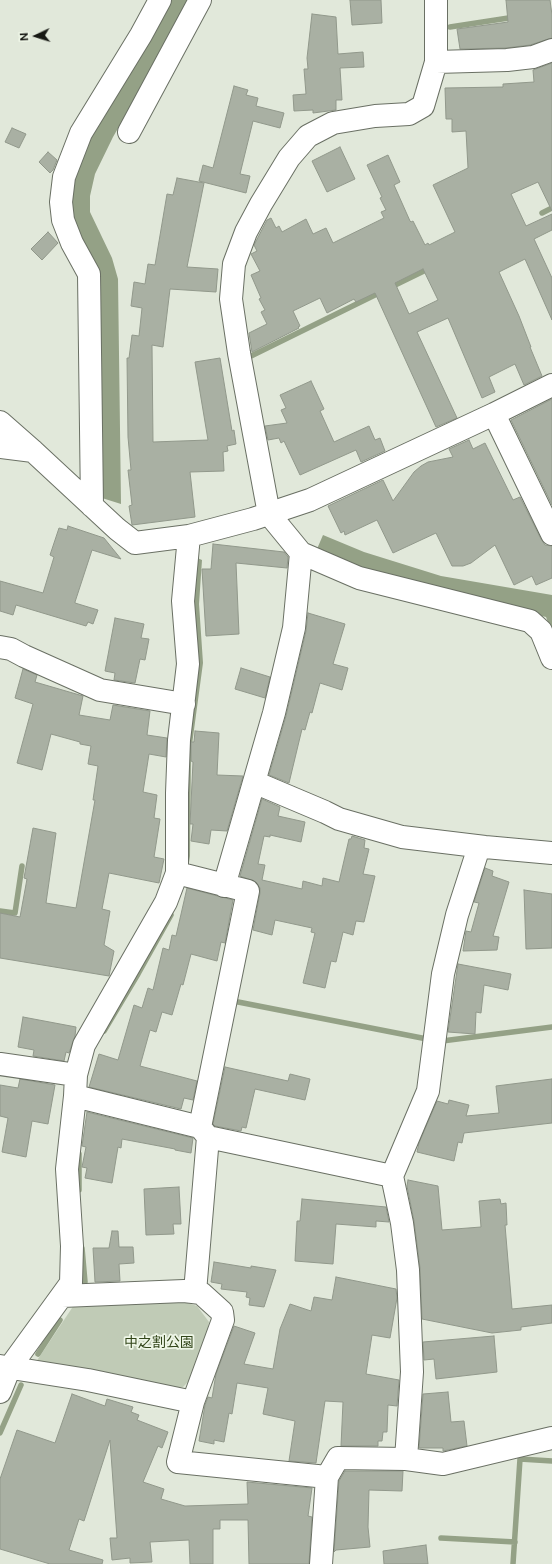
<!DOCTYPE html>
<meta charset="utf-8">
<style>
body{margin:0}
#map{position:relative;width:552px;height:1564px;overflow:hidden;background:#e1e8da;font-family:"Public Sans",sans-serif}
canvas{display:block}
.north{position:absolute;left:16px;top:16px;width:40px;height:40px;-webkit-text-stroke:3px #eef6e7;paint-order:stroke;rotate:266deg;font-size:11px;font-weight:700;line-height:16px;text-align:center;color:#171914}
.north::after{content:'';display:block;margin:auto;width:14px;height:18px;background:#171914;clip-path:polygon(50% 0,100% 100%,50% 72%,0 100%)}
</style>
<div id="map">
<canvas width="552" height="1564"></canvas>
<div class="north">N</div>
</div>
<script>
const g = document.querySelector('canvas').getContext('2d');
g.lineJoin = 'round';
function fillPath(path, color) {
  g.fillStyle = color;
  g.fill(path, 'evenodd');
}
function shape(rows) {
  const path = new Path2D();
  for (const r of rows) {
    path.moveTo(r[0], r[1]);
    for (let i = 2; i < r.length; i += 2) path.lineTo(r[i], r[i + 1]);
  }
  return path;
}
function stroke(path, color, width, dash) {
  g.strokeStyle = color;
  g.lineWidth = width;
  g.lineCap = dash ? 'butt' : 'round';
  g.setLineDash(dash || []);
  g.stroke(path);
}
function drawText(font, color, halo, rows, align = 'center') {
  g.font = font + ' "Public Sans","Noto Sans JP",sans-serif';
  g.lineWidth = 3.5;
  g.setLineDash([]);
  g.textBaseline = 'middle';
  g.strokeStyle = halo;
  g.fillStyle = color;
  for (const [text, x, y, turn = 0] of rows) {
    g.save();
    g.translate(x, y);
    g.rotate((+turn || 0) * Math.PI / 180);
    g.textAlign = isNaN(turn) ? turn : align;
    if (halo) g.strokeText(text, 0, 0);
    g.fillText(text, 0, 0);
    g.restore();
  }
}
const green = shape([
 [181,1301,197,1306,209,1322,206,1339,190,1380,183,1387,174,1388,36,1362,74,1305]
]);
const water = shape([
 [169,0,192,0,113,137,95,174,90,196,90,212,112,258,118,279,121,504,102,498,73,223,71,174,83,145],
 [323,535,364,552,441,576,552,595,552,633,546,617,436,590,344,562,317,549],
 [195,557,202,560,199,604,203,663,191,752,190,856,188,869,182,799]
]);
const stream = shape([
 [450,27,515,17],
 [542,213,552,208],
 [389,288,430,268],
 [249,357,381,292],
 [0,911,15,913,22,866],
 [233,1001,427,1039],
 [104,1031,138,974,171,915],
 [442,1041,552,1027],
 [79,1190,79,1154],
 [82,1248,85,1282],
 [38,1354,60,1320],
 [0,1433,21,1385],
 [441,1538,515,1542],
 [513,1564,520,1459,552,1461]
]);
const building = shape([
 [350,0,381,0,382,23,352,25,350,0],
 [506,0,550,0,552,15,552,38,530,45,506,48,460,49,457,29,508,22,506,0],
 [312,14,336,17,338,54,363,52,364,67,340,68,342,100,336,100,336,110,313,113,313,110,294,111,293,95,306,94,304,69,308,69,307,58,312,14],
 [552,63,552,211,538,182,511,194,526,226,552,214,552,230,534,239,552,278,552,320,525,259,499,272,519,316,531,347,530,347,542,376,524,385,515,364,489,377,495,392,482,398,448,318,417,332,457,418,436,427,375,293,356,302,354,299,327,313,320,298,293,311,300,326,298,327,299,328,252,352,249,333,267,324,261,312,265,310,259,299,261,298,251,275,260,271,251,254,257,251,254,245,267,220,271,218,276,228,279,226,282,232,306,219,313,234,326,228,333,243,384,218,381,212,386,210,380,198,382,197,367,165,388,155,400,182,394,185,410,221,411,222,413,221,425,245,428,243,429,245,455,232,433,185,468,168,466,131,452,132,452,119,446,119,445,88,503,87,503,84,534,82,533,70,552,63],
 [423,269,438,300,409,314,395,283,423,269],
 [234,86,248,90,246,95,258,98,256,106,284,113,280,128,253,121,240,174,250,176,246,193,199,181,203,165,213,168,234,86],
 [12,128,26,134,19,148,5,142,12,128],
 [340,147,355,179,327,192,312,161,340,147],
 [48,152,57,160,53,170,50,173,39,162,48,152],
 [177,178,204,183,187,267,218,269,216,292,170,289,163,347,152,345,153,442,208,440,195,362,220,358,232,431,234,430,236,444,227,446,228,451,223,452,224,471,190,472,195,517,132,525,129,506,132,505,128,470,131,470,128,437,127,358,129,358,132,335,139,336,142,308,131,306,134,282,145,284,148,264,155,265,167,194,173,195,177,178],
 [48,232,58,243,42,260,31,249,48,232],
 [311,381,324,409,320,411,334,442,369,426,375,440,380,438,385,451,361,462,356,450,300,475,284,441,281,443,279,438,268,440,265,426,287,423,281,410,286,408,280,395,311,381],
 [552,399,552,505,511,420,552,399],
 [469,440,473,449,485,443,513,500,520,497,541,539,545,545,552,546,552,578,536,585,532,576,514,585,495,545,471,563,463,566,452,566,436,533,393,553,377,520,345,535,344,531,341,533,328,506,383,480,393,501,414,472,421,466,428,462,453,457,449,449,469,440],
 [68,526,104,538,121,559,92,550,75,602,75,603,98,610,93,624,88,622,86,626,16,605,13,615,0,611,0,581,43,593,54,557,50,555,59,528,67,530,68,526],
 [213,544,284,552,288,557,287,568,236,563,239,634,206,636,202,569,211,569,213,544],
 [308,613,345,624,333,664,348,668,342,690,320,683,312,713,310,712,305,730,302,729,289,783,269,775,286,716,306,631,308,613],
 [115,618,144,624,141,638,149,639,145,660,140,659,135,683,114,680,115,673,105,671,115,618],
 [241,668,270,677,265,698,235,689,241,668],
 [23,669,37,675,35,682,83,696,79,715,110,720,113,705,150,711,147,735,167,738,166,757,149,754,143,792,157,795,154,818,160,819,154,857,164,859,159,883,109,873,102,909,110,911,104,945,114,951,109,976,0,958,0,913,20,917,27,879,24,878,33,828,56,833,46,903,76,908,95,800,93,800,98,766,88,764,91,746,80,744,80,742,51,734,42,770,17,763,33,704,15,698,23,669],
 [195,731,219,733,217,775,243,776,227,831,211,830,209,844,191,841,193,824,190,824,193,762,191,761,191,742,194,742,195,731],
 [262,799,280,807,278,816,305,822,301,842,270,835,270,837,264,836,258,864,265,865,262,880,302,889,303,881,322,886,323,878,339,882,349,839,351,839,352,836,365,840,364,848,369,849,363,874,375,876,364,922,356,921,353,935,343,932,336,962,331,961,325,988,303,983,315,933,311,932,312,928,275,920,272,935,253,930,260,893,260,888,256,882,240,876,262,799],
 [485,868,493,871,492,876,509,882,493,936,499,937,497,950,463,951,466,931,471,932,479,903,474,902,485,868],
 [187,888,233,900,225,943,221,942,217,961,191,954,183,985,181,984,172,1015,162,1012,156,1032,150,1030,140,1066,197,1081,193,1100,184,1098,181,1109,89,1087,99,1054,118,1060,134,1005,142,1008,148,988,153,990,163,948,169,950,172,935,176,936,187,888],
 [524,890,552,894,552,948,526,949,524,890],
 [458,964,511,974,508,990,484,985,481,1013,476,1012,475,1034,448,1032,458,964],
 [23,1017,76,1027,75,1036,69,1053,66,1052,64,1061,33,1056,34,1050,18,1047,23,1017],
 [225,1067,288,1081,290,1074,310,1079,305,1100,255,1089,246,1128,242,1127,241,1131,215,1126,213,1124,225,1067],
 [20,1079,55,1085,48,1124,32,1121,26,1157,2,1152,8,1118,0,1116,0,1085,18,1088,20,1079],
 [552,1079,552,1123,464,1133,462,1143,458,1142,454,1161,417,1152,419,1143,437,1101,448,1104,449,1100,469,1105,466,1116,499,1113,496,1086,552,1079],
 [87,1112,193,1138,191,1153,175,1150,175,1149,122,1139,121,1148,118,1147,112,1183,85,1178,87,1168,82,1167,86,1147,82,1146,87,1112],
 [408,1180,438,1186,442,1230,481,1227,479,1201,500,1199,501,1204,506,1203,507,1225,505,1225,512,1309,552,1305,552,1323,521,1327,521,1330,492,1333,422,1319,420,1268,414,1221,407,1186,408,1180],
 [179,1187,181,1224,173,1224,174,1234,146,1235,144,1189,179,1187],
 [302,1199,386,1207,389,1222,376,1221,376,1227,336,1224,333,1264,295,1261,297,1221,300,1221,302,1199],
 [112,1231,118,1231,119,1247,133,1247,134,1263,119,1264,120,1281,95,1282,93,1248,109,1248,112,1231],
 [214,1262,251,1268,251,1266,276,1270,264,1307,249,1305,250,1298,246,1297,247,1292,221,1289,222,1284,211,1282,214,1262],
 [336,1277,396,1289,397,1298,390,1338,372,1335,366,1374,399,1380,397,1406,388,1405,387,1432,383,1432,382,1441,378,1441,378,1446,341,1446,343,1402,325,1401,316,1463,289,1461,295,1421,263,1414,268,1388,237,1383,232,1414,229,1413,224,1442,214,1440,214,1444,199,1441,205,1405,208,1397,212,1398,216,1374,234,1326,255,1333,244,1364,273,1369,280,1329,290,1304,311,1311,314,1297,332,1300,336,1277],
 [494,1336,497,1372,436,1379,434,1359,424,1360,423,1342,494,1336],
 [448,1392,451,1422,464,1421,467,1446,443,1451,443,1448,419,1448,423,1394,448,1392],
 [72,1394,105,1406,107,1399,133,1407,131,1412,139,1415,137,1420,168,1432,162,1448,158,1446,143,1482,164,1489,161,1499,185,1506,248,1504,247,1482,312,1488,308,1516,312,1517,309,1564,249,1564,248,1520,220,1520,220,1529,213,1529,213,1564,190,1564,189,1540,150,1542,152,1562,130,1563,130,1558,112,1560,110,1538,117,1538,110,1440,84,1521,79,1519,69,1550,103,1560,102,1564,50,1564,0,1549,0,1479,17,1430,55,1443,72,1394],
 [345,1471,403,1471,402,1491,369,1490,368,1527,370,1547,336,1550,334,1552,339,1481,345,1471],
 [426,1545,428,1564,384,1564,383,1551,426,1545]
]);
const minor = shape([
 [436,0,436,62,423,106,409,114,375,116,333,123,308,136,289,158,261,204,246,232,234,264,231,299,239,353,269,514,301,553,359,578,530,621,541,631,552,658],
 [436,62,507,60,533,57,552,50],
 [129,132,200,0],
 [494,414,552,534],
 [0,422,33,451,117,529,135,543,189,536,253,519,310,500,494,414,552,385],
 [0,447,33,451],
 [92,506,89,274,72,243,63,220,61,202,64,177,81,133,141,35,160,0],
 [0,647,11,649,24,656,100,690,184,704],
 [254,782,325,812,339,819,402,837,485,847,552,853],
 [177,873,248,891,200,1127],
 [224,886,274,713,294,628,301,553],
 [0,1064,76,1075],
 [75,1096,200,1127,208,1137,392,1176,402,1223,408,1270,412,1372,406,1459],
 [392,1176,428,1091,443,974,457,915,479,847],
 [195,1292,208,1137],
 [62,1296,184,1291,201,1293,222,1312,223,1320,193,1402],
 [0,1366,88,1380,193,1402,178,1462,327,1477],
 [0,1392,10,1367,71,1283,72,1246,67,1169,75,1096,76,1075,84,1045,166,902,177,873,177,793,179,740,188,664,183,601,189,536],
 [321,1564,327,1477,338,1458,406,1459,443,1464,552,1438]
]);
const parkNames = [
 ["中之割公園",159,1343]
];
fillPath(green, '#c0cbb6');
fillPath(water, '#94a186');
stroke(stream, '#94a186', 5.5);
fillPath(building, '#a9b0a3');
stroke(building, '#91988b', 1);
stroke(minor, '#6a7064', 24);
stroke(minor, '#fff', 22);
drawText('14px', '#32461a', '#eef6e7', parkNames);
</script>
